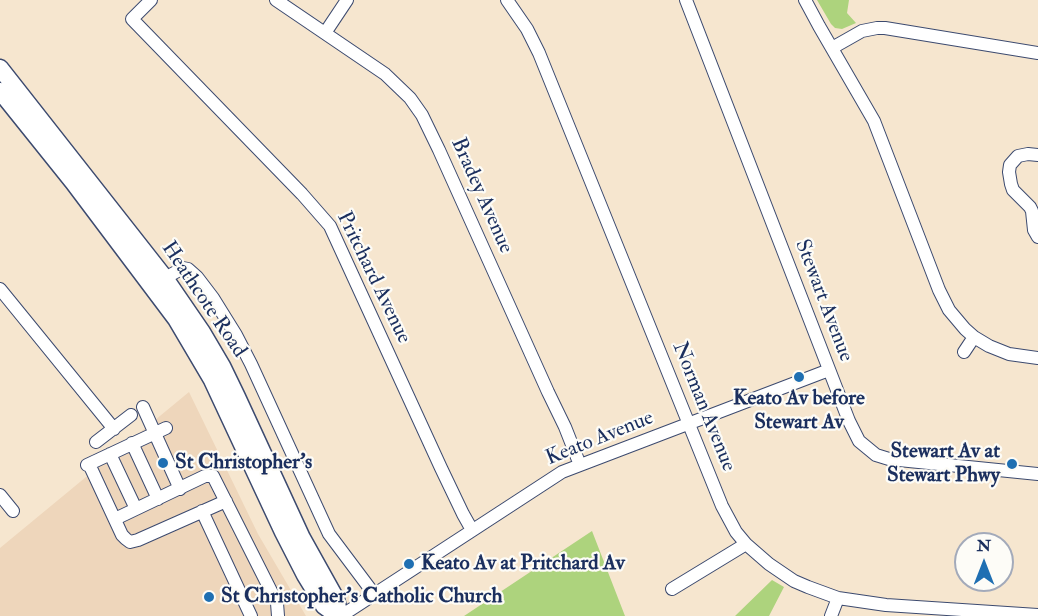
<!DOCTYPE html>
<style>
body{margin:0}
#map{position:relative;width:1038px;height:616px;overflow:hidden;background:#f6e6cf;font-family:"IM FELL Double Pica",serif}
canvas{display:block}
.north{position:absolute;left:954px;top:532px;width:60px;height:60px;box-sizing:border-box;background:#fdfcf7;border:2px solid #a3aaba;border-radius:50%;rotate:0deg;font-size:16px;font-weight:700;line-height:24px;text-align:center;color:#1b2f5e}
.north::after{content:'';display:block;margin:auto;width:21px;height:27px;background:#1f6fb2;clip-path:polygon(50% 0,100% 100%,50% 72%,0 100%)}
</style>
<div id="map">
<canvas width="1038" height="616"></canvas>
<div class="north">N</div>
</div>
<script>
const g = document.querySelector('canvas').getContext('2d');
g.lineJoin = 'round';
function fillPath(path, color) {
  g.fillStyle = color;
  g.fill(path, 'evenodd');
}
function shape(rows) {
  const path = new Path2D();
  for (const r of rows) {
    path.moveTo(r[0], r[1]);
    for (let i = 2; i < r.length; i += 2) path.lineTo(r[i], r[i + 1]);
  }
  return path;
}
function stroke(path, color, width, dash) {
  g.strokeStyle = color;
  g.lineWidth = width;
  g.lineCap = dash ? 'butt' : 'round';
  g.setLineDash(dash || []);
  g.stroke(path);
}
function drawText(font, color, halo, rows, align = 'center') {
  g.font = font + ' "IM FELL Double Pica",serif';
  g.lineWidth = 4.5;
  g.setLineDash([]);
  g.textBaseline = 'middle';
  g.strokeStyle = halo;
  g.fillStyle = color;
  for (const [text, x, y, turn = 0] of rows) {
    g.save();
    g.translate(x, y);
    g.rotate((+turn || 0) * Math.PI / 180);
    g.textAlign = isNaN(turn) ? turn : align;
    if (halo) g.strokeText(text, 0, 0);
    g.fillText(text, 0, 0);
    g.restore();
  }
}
const built = shape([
 [189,392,258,534,306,616,0,616,0,548]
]);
const green = shape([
 [817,0,849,0,847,13,856,23,842,29,835,28,831,24],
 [592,531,625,616,464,616],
 [772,580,784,587,769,616,735,616]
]);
const minor = shape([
 [151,0,132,19,302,194,330,226,441,468,463,514,472,530],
 [276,0,385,74,410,98,422,115,439,150,548,392,565,427,580,465],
 [507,0,527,29,539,53,722,506,736,532,746,544,769,564,794,581,808,587,838,598,886,605,1038,615],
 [686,0,849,421,859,441,876,455,889,459,1038,474],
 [805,0,819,26,874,121,939,290,949,310,965,329,974,337,989,346,1009,354,1038,358],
 [325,33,347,0],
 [832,48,862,31,877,28,885,28,1038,53],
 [1038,155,1028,154,1018,156,1010,165,1009,172,1011,184,1013,190,1030,207,1032,211,1034,230,1038,237],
 [165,278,183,268,188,269,197,277,213,298,236,335,251,364,329,534,374,594],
 [0,289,114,429],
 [964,352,974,337],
 [143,407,180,489],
 [96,442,131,415],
 [132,443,158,499],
 [110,454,136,509],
 [89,464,122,535,126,539,130,542,138,540,226,501],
 [87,465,166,428],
 [0,495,13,511],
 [202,511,251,616],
 [115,519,205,476,213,476,277,603,278,616],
 [672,589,746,544],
 [341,616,562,472,829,370],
 [831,616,838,598]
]);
const major = shape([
 [0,68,165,278,202,332,222,366,237,397,302,538,336,599,340,616],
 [0,91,73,182,176,319,212,380,283,532,305,575,324,606,338,616]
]);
const markers = [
 [799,377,6,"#1f6fb2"],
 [163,463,6,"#1f6fb2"],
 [1012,464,6,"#1f6fb2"],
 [409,564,6,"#1f6fb2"],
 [209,597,6,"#1f6fb2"]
];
const streetNames = [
 ["Bradey Avenue",481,196,66],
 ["Pritchard Avenue",373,278,64],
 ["Heathcote Road",203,300,56],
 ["Stewart Avenue",823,301,69],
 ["Norman Avenue",703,407,68],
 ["Keato Avenue",600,439,-22]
];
const poiNames = [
 ["Keato Av before",799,399,"center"],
 ["Stewart Av",799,423,"center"],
 ["Stewart Av at",1000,452,"right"],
 ["Stewart Phwy",1000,476,"right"],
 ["St Christopher's",175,463],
 ["Keato Av at Pritchard Av",421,564],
 ["St Christopher's Catholic Church",221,597]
];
fillPath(built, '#eed6bb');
fillPath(green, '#add37d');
stroke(minor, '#3c4a6f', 14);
stroke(major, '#3c4a6f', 19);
stroke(minor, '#fff', 12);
stroke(major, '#fff', 16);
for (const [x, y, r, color] of markers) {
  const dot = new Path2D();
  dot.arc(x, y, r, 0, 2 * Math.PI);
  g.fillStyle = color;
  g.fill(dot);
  stroke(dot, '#fdfcf7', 2);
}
drawText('21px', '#1b2f5e', '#fdfcf7', streetNames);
drawText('bold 21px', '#1b2f5e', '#fdfcf7', poiNames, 'left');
</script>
